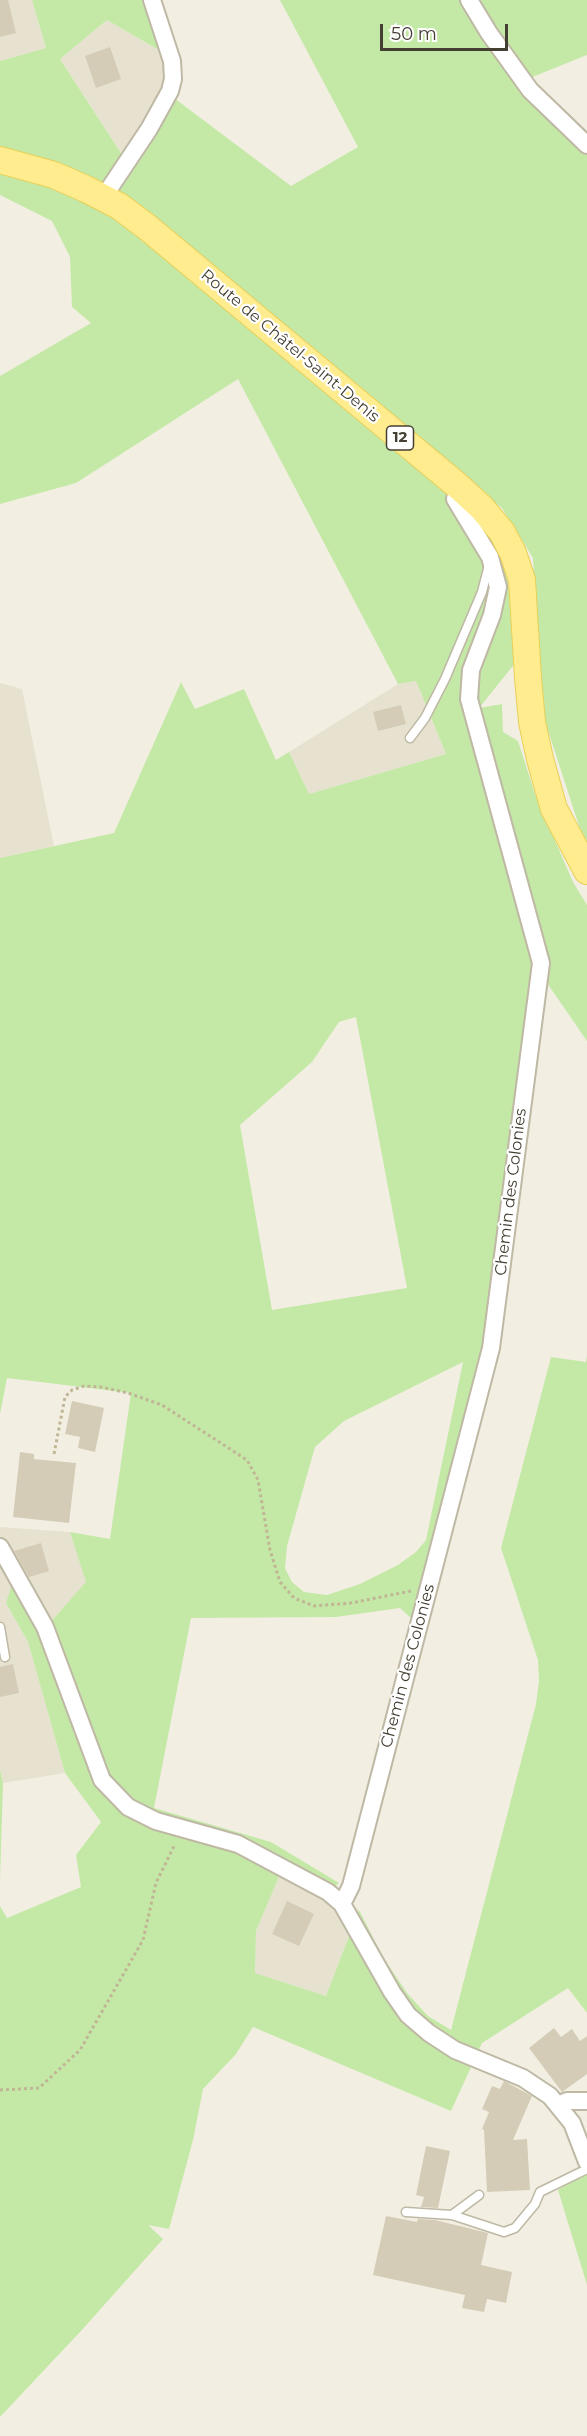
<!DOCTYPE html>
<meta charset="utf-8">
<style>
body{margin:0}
#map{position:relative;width:587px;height:2436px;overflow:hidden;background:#f2efe2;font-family:Montserrat,sans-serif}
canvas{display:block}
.scale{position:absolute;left:380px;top:24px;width:128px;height:27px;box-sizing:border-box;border:3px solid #443f32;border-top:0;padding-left:8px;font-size:18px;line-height:21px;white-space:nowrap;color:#443f32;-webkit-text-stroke:4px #fff;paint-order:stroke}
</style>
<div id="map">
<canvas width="587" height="2436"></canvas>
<div class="scale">50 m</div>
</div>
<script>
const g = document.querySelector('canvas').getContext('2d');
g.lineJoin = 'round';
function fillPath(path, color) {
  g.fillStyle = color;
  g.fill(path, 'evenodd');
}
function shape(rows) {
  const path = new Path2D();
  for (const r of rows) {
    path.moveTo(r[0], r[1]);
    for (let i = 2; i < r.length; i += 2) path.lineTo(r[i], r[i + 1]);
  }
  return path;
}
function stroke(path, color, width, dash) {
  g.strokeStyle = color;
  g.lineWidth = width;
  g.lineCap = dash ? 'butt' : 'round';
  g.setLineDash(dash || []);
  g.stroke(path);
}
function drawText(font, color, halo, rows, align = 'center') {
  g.font = font + ' Montserrat,sans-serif';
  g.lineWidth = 4.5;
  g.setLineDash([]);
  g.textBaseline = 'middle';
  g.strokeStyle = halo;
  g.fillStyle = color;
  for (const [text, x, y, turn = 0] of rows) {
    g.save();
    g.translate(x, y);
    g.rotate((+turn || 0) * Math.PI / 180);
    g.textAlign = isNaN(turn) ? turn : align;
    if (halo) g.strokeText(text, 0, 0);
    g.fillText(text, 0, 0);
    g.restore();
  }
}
const residential = shape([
 [0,0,32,0,46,48,0,61],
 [107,20,176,60,174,98,133,171,60,59],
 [416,681,446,754,309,794,289,752,398,684],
 [0,683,22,689,54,846,0,858],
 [0,1527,70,1532,87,1582,45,1627,6,1603,28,1642,65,1773,3,1783,0,1769],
 [283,1866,359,1910,326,1996,255,1973,256,1931]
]);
const green = shape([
 [32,0,156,0,176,60,107,20,60,59,132,170,174,98,291,186,358,147,280,0,587,0,587,55,525,80,587,143,587,844,582,835,542,712,533,558,502,508,119,195,0,151,0,61,46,48],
 [0,169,59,185,111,213,215,296,350,414,485,525,507,573,516,662,479,708,502,704,503,732,518,741,536,797,573,882,587,905,587,1041,547,983,498,1358,429,1622,412,1619,400,1608,336,1617,191,1618,154,1808,271,1842,339,1883,328,1892,283,1867,256,1931,255,1973,326,1996,359,1910,383,1957,407,1993,428,2016,451,2030,536,1704,539,1681,538,1660,501,1548,551,1357,586,1362,587,1355,587,2013,568,1988,482,2043,451,2111,253,2027,236,2054,203,2089,193,2140,169,2229,148,2225,163,2239,81,2331,0,2417,0,1906,7,1918,81,1887,76,1855,101,1822,65,1773,28,1642,6,1603,15,1575,46,1627,86,1582,70,1532,110,1539,131,1393,7,1378,0,1414,0,858,114,833,181,682,195,709,244,689,276,760,289,752,309,794,446,754,416,681,398,684,238,379,76,483,0,504,0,376,91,323,72,307,70,257,52,221,0,195],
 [356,1017,407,1288,272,1310,240,1125,312,1062,339,1022],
 [463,1362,426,1540,416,1552,398,1565,360,1584,327,1595,304,1592,292,1582,285,1568,287,1546,315,1447,344,1421],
 [0,1769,3,1783,0,1881],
 [587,2171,587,2285,558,2190]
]);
const building = shape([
 [0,0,8,0,16,33,0,37],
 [110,47,121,79,96,88,85,56],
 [401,705,406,724,378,731,373,712],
 [72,1401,104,1408,95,1452,78,1448,80,1437,65,1434],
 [20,1452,34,1454,34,1459,76,1463,69,1523,13,1517],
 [41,1543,49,1571,29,1577,14,1551],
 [13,1664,19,1693,0,1697,0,1667],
 [287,1901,314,1914,299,1946,272,1934],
 [554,2028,561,2037,572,2029,580,2041,587,2036,587,2074,562,2092,529,2048],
 [504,2081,532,2096,513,2140,527,2139,530,2190,487,2192,484,2130,482,2129,489,2112,482,2109,492,2086,500,2089],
 [426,2146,450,2151,438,2208,421,2207,424,2197,416,2195],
 [386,2216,417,2222,418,2219,435,2220,488,2233,481,2265,512,2272,506,2303,487,2299,484,2312,462,2308,465,2295,373,2275]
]);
const path = shape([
 [54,1454,65,1397,72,1390,84,1386,101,1387,128,1393,162,1405,247,1460,258,1480,270,1550,280,1582,294,1598,314,1606,351,1603,411,1591],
 [0,2090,39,2088,80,2050,143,1940,156,1883,175,1844]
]);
const service = shape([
 [410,738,425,718,445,679,482,592,489,565],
 [0,1627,5,1657],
 [406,2212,452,2215,504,2232,515,2228,535,2204,540,2192,587,2169],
 [452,2215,479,2195]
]);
const minor = shape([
 [469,0,489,33,530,90,587,145],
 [103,198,149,129,170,91,173,79,172,61,152,0],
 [0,1547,45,1627,102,1780,128,1807,156,1821,238,1844,328,1892,342,1904,392,1992,408,2015,429,2033,455,2050,523,2078,550,2096,572,2123,587,2162],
 [342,1904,351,1886,491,1348,541,963,469,699,471,670,492,615,498,587,490,557,455,499,458,486],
 [558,2105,567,2101,587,2101]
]);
const primary = shape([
 [0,160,54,175,86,189,119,206,147,227,458,486,482,508,502,532,513,553,522,580,528,678,532,722,540,759,554,809,587,871]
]);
const shields = [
 [400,438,27]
];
const shieldNames = [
 ["12",400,438]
];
const streetNames = [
 ["Route de Châtel-Saint-Denis",290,346,40],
 ["Chemin des Colonies",511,1192,-83],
 ["Chemin des Colonies",408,1666,-75]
];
fillPath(residential, '#e6e2cf');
fillPath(green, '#c4e9a7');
fillPath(building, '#d4ccb7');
stroke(service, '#beb8a4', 11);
stroke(minor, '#beb8a4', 20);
stroke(primary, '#e9cf58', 28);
stroke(path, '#c0b695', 3, [3, 3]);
stroke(service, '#fff', 8);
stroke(minor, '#fff', 16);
stroke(primary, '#ffec8e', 26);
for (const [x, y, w] of shields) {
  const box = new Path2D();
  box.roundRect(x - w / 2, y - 12, w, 24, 4.5);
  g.fillStyle = '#fff';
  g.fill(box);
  stroke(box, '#443f32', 1.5);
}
drawText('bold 15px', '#443f32', null, shieldNames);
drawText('16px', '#443f32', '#fff', streetNames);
</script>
